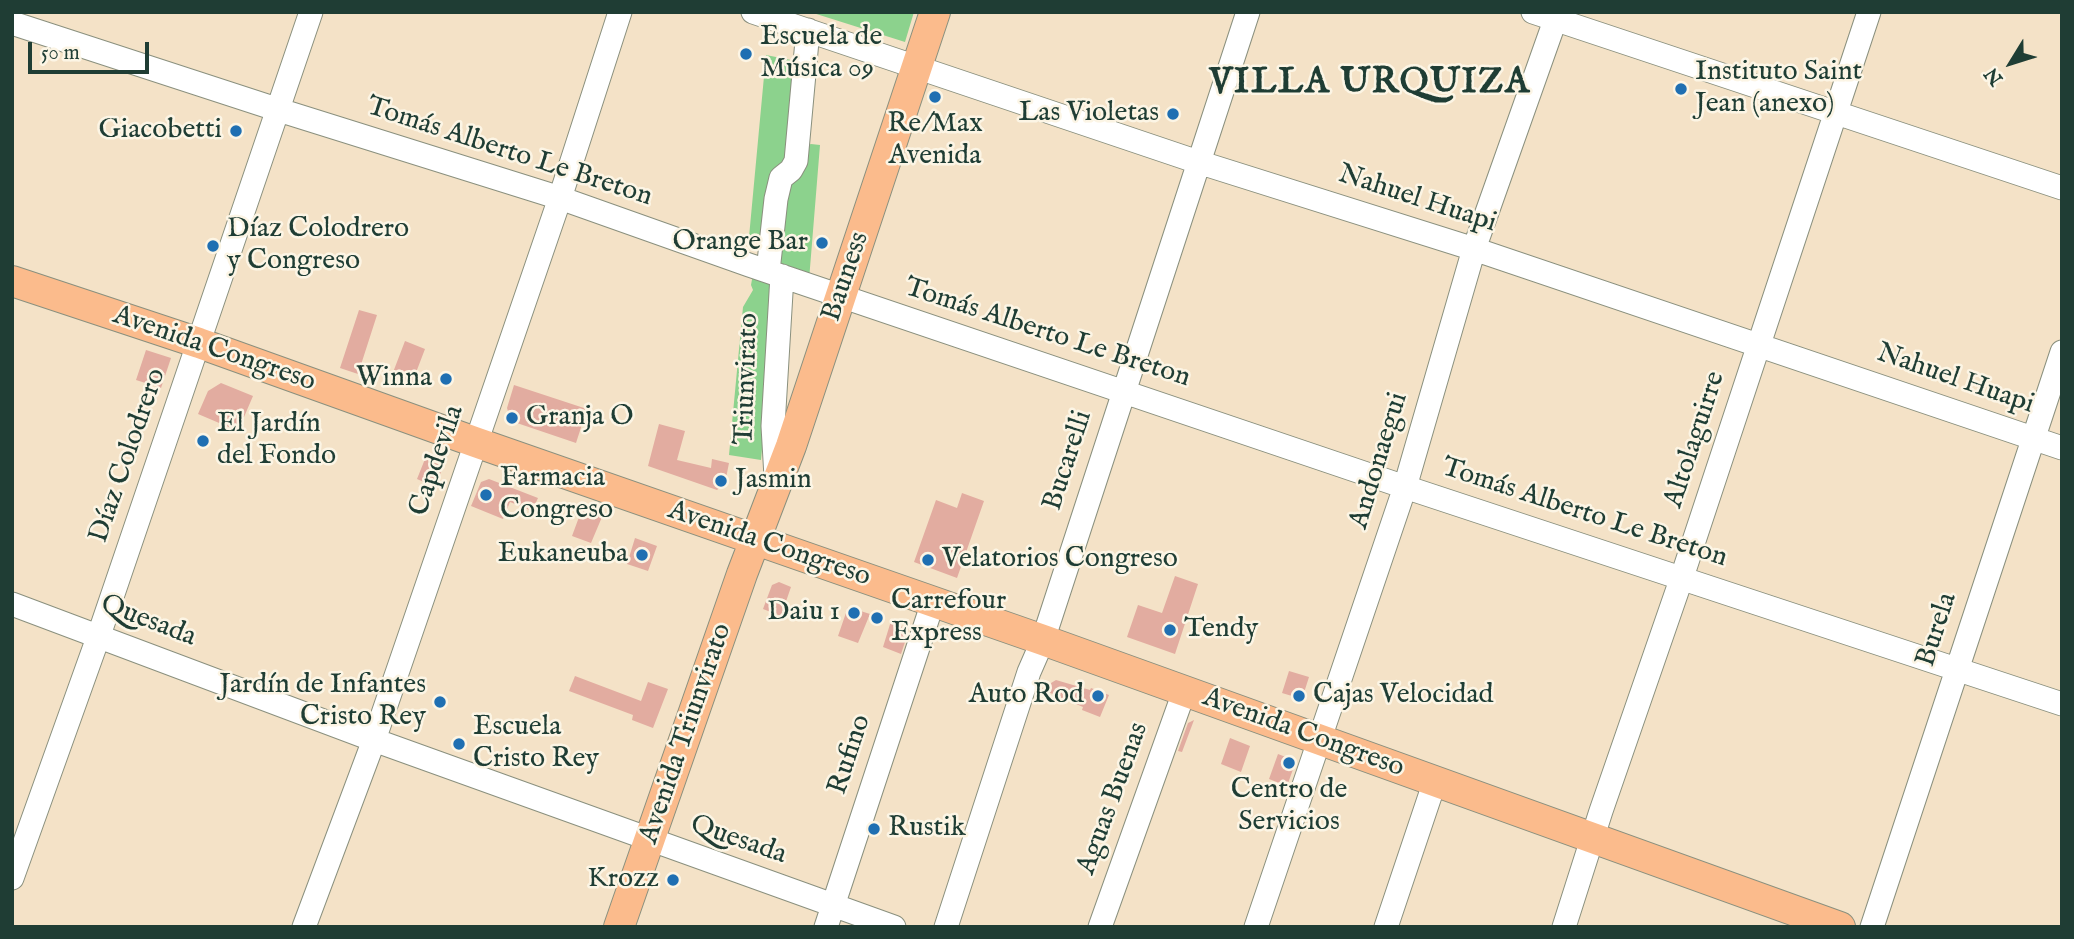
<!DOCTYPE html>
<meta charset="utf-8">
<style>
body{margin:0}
#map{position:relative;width:2074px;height:939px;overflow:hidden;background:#f4e2c7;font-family:"IM FELL English",serif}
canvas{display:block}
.frame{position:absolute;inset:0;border:14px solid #1f3d34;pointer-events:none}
.north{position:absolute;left:1976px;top:28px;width:70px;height:70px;-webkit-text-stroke:5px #fcf5e5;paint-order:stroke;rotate:232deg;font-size:19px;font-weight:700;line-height:28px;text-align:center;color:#1f3d34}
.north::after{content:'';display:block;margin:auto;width:24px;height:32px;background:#1f3d34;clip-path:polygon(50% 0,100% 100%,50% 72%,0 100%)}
.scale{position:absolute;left:28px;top:42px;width:121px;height:32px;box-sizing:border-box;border:4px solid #1f3d34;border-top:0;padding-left:9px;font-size:21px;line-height:24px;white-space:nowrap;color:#1f3d34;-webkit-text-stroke:5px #fcf5e5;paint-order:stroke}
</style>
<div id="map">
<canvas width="2074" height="939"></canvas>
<div class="frame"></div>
<div class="north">N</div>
<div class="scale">50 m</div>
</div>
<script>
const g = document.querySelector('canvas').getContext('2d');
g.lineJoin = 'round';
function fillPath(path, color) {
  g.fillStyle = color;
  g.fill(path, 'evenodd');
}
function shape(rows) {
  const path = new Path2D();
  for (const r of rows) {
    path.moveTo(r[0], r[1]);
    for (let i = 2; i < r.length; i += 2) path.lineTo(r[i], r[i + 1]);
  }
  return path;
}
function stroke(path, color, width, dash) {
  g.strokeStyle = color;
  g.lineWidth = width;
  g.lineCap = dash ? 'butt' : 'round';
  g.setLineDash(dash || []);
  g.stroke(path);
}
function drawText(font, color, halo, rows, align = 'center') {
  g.font = font + ' "IM FELL English",serif';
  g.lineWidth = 5;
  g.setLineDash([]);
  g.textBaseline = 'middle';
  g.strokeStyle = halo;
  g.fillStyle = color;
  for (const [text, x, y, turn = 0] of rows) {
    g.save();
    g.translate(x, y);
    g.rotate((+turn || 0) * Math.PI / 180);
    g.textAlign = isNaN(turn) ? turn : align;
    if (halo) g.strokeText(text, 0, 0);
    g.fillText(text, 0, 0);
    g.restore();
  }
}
const green = shape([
 [810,12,914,12,905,42],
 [766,55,796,61,789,159,767,238,749,237],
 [811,144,820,145,809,280,786,273,776,259,785,182,802,147],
 [753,274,777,286,761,460,729,455,743,307,753,290,751,285]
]);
const building = shape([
 [359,310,377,315,358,374,340,368],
 [405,341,425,349,412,383,392,375],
 [146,350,171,358,161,388,136,380],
 [221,383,253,396,238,431,198,414,208,391],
 [514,385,587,409,576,443,511,421,507,408],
 [659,424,685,431,677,460,711,468,712,459,729,463,725,483,717,490,648,466],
 [425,459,440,465,441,472,435,487,417,479],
 [489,479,538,498,532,511,510,502,503,519,471,506,481,482],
 [962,493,984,501,957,578,914,562,936,500,957,508],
 [582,509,602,517,591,543,572,536],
 [635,538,657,546,648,571,627,564],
 [1175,576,1198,584,1175,654,1127,637,1138,605,1162,613],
 [779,582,791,587,781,616,763,609,772,585],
 [848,607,870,614,858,643,838,636],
 [891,621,900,624,907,636,901,654,883,647],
 [1289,671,1309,677,1302,699,1282,693],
 [575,676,641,701,648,682,668,689,653,728,632,720,633,715,569,691],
 [1056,680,1090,690,1091,688,1109,695,1100,717,1082,710,1083,707,1041,689],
 [1194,720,1182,752,1178,751,1188,723],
 [1230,738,1250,746,1241,772,1221,764],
 [1278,754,1296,761,1287,786,1269,779]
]);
const minor = shape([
 [753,12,1198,162,1474,249,2062,448],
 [1533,12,2062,188],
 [12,23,279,110,560,198,749,265,1405,487,2062,704],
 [768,271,776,199,781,178,791,170,796,161,808,30],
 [776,477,773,426,782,276],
 [12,604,374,740,894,927],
 [12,878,99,635,311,12],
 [304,927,374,740,560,198,620,12],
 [826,927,933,602],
 [946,927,1029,672,1043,640,1248,12],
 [1100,927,1184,692],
 [1256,927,1405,487,1474,249,1558,12],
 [1386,927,1435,781],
 [1564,927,1601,811,1682,577,1869,12],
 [1872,927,2062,352]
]);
const major = shape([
 [12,281,199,343,475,442,1043,640,1840,927],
 [619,927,742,574,791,446,935,12]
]);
const markers = [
 [746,54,7,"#1f6fb2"],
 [1681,89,7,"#1f6fb2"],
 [935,97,7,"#1f6fb2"],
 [1173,114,7,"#1f6fb2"],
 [236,131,7,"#1f6fb2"],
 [822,243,7,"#1f6fb2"],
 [213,246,7,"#1f6fb2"],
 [446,379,7,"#1f6fb2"],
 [512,418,7,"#1f6fb2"],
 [203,441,7,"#1f6fb2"],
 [721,481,7,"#1f6fb2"],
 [486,495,7,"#1f6fb2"],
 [642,555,7,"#1f6fb2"],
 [928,560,7,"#1f6fb2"],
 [854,613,7,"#1f6fb2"],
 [877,618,7,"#1f6fb2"],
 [1170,630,7,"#1f6fb2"],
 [1098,696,7,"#1f6fb2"],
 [1299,696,7,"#1f6fb2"],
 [440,702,7,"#1f6fb2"],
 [459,744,7,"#1f6fb2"],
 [1289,763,7,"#1f6fb2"],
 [874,829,7,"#1f6fb2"],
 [673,880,7,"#1f6fb2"]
];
const poiNames = [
 ["Escuela de",760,38],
 ["Música 09",760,70],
 ["Instituto Saint",1695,73],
 ["Jean (anexo)",1695,105],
 ["Las Violetas",1159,114,"right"],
 ["Re/Max",935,125,"center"],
 ["Avenida",935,157,"center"],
 ["Giacobetti",222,131,"right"],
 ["Díaz Colodrero",227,230],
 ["y Congreso",227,262],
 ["Orange Bar",808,243,"right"],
 ["Winna",432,379,"right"],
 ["Granja O",526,418],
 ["El Jardín",217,425],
 ["del Fondo",217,457],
 ["Farmacia",500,479],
 ["Congreso",500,511],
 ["Jasmin",735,481],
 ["Eukaneuba",628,555,"right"],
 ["Velatorios Congreso",942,560],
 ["Carrefour",891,602],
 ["Express",891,634],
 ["Daiu 1",840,613,"right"],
 ["Tendy",1184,630],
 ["Jardín de Infantes",426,686,"right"],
 ["Cristo Rey",426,718,"right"],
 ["Auto Rod",1084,696,"right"],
 ["Cajas Velocidad",1313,696],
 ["Escuela",473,728],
 ["Cristo Rey",473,760],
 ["Centro de",1289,791,"center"],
 ["Servicios",1289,823,"center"],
 ["Rustik",888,829],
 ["Krozz",659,880,"right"]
];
const streetNames = [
 ["Tomás Alberto Le Breton",509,153,18],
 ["Nahuel Huapi",1417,200,18],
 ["Bauness",847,277,-71],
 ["Tomás Alberto Le Breton",1047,334,18],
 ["Avenida Congreso",214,350,19],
 ["Triunvirato",748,379,-88],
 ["Nahuel Huapi",1955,380,19],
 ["Altolaguirre",1696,440,-72],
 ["Díaz Colodrero",129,456,-71],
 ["Capdevila",438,461,-71],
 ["Bucarelli",1069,461,-72],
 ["Andonaegui",1380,461,-73],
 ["Tomás Alberto Le Breton",1584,514,18],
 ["Avenida Congreso",769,545,19],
 ["Quesada",148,622,21],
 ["Burela",1938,630,-72],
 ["Avenida Triunvirato",687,734,-71],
 ["Avenida Congreso",1303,734,20],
 ["Rufino",851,755,-72],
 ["Aguas Buenas",1114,799,-70],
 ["Quesada",738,841,19]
];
const districtNames = [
 ["VILLA URQUIZA",1370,85]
];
fillPath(green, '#8cd28d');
fillPath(building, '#e2aca0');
stroke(minor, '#8a907e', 25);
stroke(major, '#8a907e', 32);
stroke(minor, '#fff', 23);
stroke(major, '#fbbb8c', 30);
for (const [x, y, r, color] of markers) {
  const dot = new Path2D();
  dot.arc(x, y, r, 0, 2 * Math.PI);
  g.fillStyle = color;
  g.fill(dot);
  stroke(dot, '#fcf5e5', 2.5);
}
drawText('28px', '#1f3d34', '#fcf5e5', poiNames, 'left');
drawText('28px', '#1f3d34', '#fcf5e5', streetNames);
g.letterSpacing = '2px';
drawText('bold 35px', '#1f3d34', '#fcf5e5', districtNames);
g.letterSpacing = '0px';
</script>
